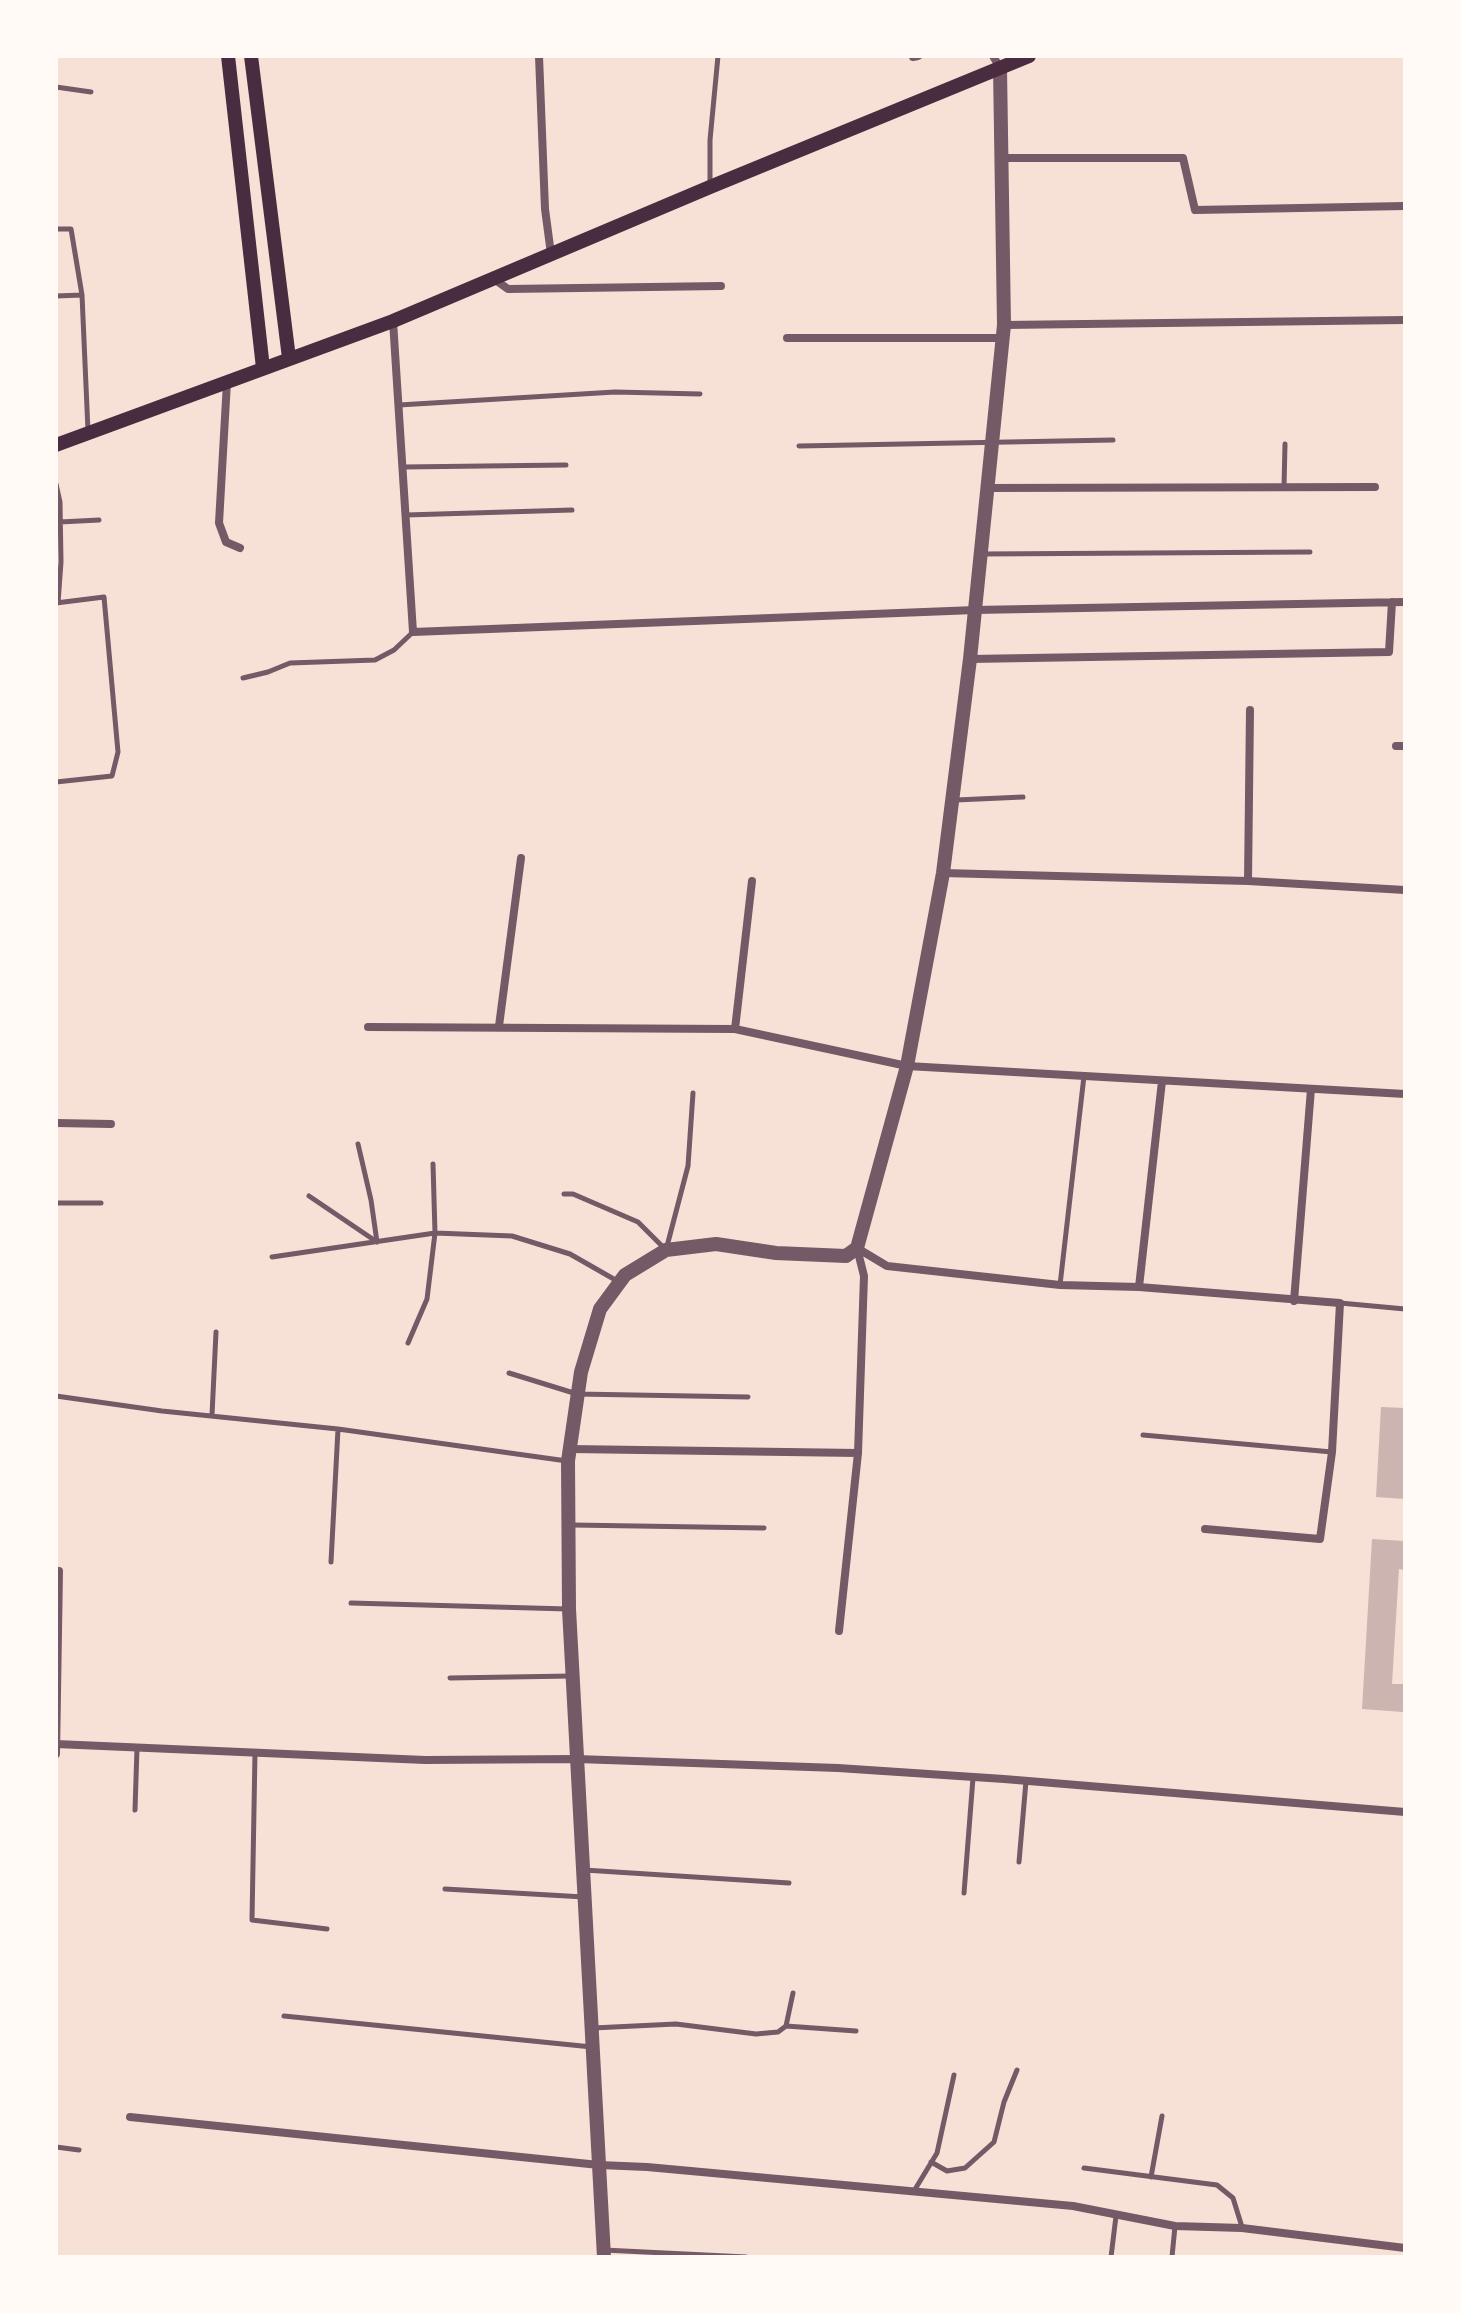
<!DOCTYPE html>
<style>
body{margin:0}
#map{position:relative;width:1461px;height:2313px;overflow:hidden;background:#f7e1d7;font-family:Spectral,serif}
canvas{display:block}
.frame{position:absolute;inset:0;border:58px solid #fffaf5;pointer-events:none}
</style>
<div id="map">
<canvas width="1461" height="2313"></canvas>
<div class="frame"></div>
</div>
<script>
const g = document.querySelector('canvas').getContext('2d');
g.lineJoin = 'round';
function fillPath(path, color) {
  g.fillStyle = color;
  g.fill(path, 'evenodd');
}
function shape(rows) {
  const path = new Path2D();
  for (const r of rows) {
    path.moveTo(r[0], r[1]);
    for (let i = 2; i < r.length; i += 2) path.lineTo(r[i], r[i + 1]);
  }
  return path;
}
function stroke(path, color, width, dash) {
  g.strokeStyle = color;
  g.lineWidth = width;
  g.lineCap = dash ? 'butt' : 'round';
  g.setLineDash(dash || []);
  g.stroke(path);
}
const building = shape([
 [1381,1407,1405,1408,1405,1499,1376,1497],
 [1372,1539,1405,1541,1405,1570,1399,1569,1392,1684,1404,1684,1403,1712,1362,1709]
]);
const service = shape([
 [56,87,91,92],
 [710,186,710,140,718,56],
 [56,229,71,229,82,295,88,431],
 [56,296,82,295],
 [399,405,615,392,700,394],
 [799,446,1113,440],
 [403,467,566,465],
 [56,484,60,502,61,562,58,603],
 [1284,487,1285,444],
 [406,515,572,510],
 [60,522,99,520],
 [982,554,1310,552],
 [56,603,104,597,118,752,112,776,56,782],
 [243,678,268,672,290,663,375,660,394,650,413,632],
 [956,800,1023,797],
 [358,1144,371,1200,377,1242],
 [564,1194,573,1194,638,1222,666,1250,688,1166,693,1093],
 [309,1196,377,1242],
 [56,1203,101,1203],
 [272,1257,435,1233,512,1236,570,1254,619,1282],
 [1060,1285,1084,1076],
 [1340,1303,1405,1309],
 [408,1343,427,1299,435,1233,433,1164],
 [509,1373,577,1394,748,1397],
 [56,1396,162,1411,338,1429,567,1461],
 [212,1415,216,1332],
 [1143,1435,1332,1452],
 [572,1525,764,1528],
 [331,1562,338,1429],
 [351,1603,568,1609],
 [450,1678,571,1676],
 [255,1753,252,1920,327,1929],
 [135,1810,137,1748],
 [1019,1862,1026,1781],
 [584,1870,789,1883],
 [445,1889,584,1897],
 [964,1893,973,1778],
 [284,2016,592,2047],
 [786,2026,856,2031],
 [593,2028,676,2024,756,2034,778,2032,786,2026,793,1993],
 [56,2147,79,2150],
 [931,2162,947,2171,965,2168,994,2142,1004,2102,1017,2070],
 [1084,2168,1217,2185,1233,2198,1242,2227],
 [1151,2177,1162,2116],
 [914,2191,937,2153,954,2075],
 [604,2250,746,2257],
 [1111,2257,1116,2216],
 [1172,2257,1175,2226]
]);
const minor = shape([
 [539,56,545,209,551,254],
 [993,56,1000,68],
 [913,57,918,56],
 [1004,158,1183,158,1195,210,1405,206],
 [494,279,508,289,721,286],
 [393,321,413,632,975,610,1405,602],
 [1004,325,1405,320],
 [787,338,1003,338],
 [227,382,219,523,226,542,240,548],
 [987,488,1375,487],
 [970,659,1389,652,1392,602],
 [1396,746,1405,746],
 [943,873,1248,881,1405,890],
 [1248,881,1250,710],
 [499,1026,521,858],
 [368,1027,735,1029,907,1066,1405,1094],
 [735,1029,752,881],
 [56,1123,111,1124],
 [857,1248,887,1266,1060,1285,1139,1287,1340,1303,1332,1452,1320,1539,1205,1529],
 [1139,1287,1162,1081],
 [1294,1301,1311,1089],
 [570,1449,858,1453],
 [56,1571,59,1571,56,1754],
 [839,1631,858,1453,864,1276,857,1248],
 [56,1744,425,1760,577,1759,838,1768,1004,1779,1405,1812],
 [130,2117,599,2165,647,2167,1073,2206,1175,2226,1242,2228,1405,2248]
]);
const tertiary = shape([
 [604,2257,569,1609,568,1461,581,1372,600,1309,625,1275,666,1250,716,1244,776,1253,846,1256,857,1248,907,1066,943,873,970,659,1004,325,1000,68]
]);
const secondary = shape([
 [228,56,263,368],
 [251,56,289,358],
 [56,445,393,321,710,187,1029,56]
]);
fillPath(building, '#ccb4b1');
stroke(service, '#755966', 5);
stroke(minor, '#755966', 8);
stroke(tertiary, '#755966', 14);
stroke(secondary, '#4a2c40', 14);
</script>
